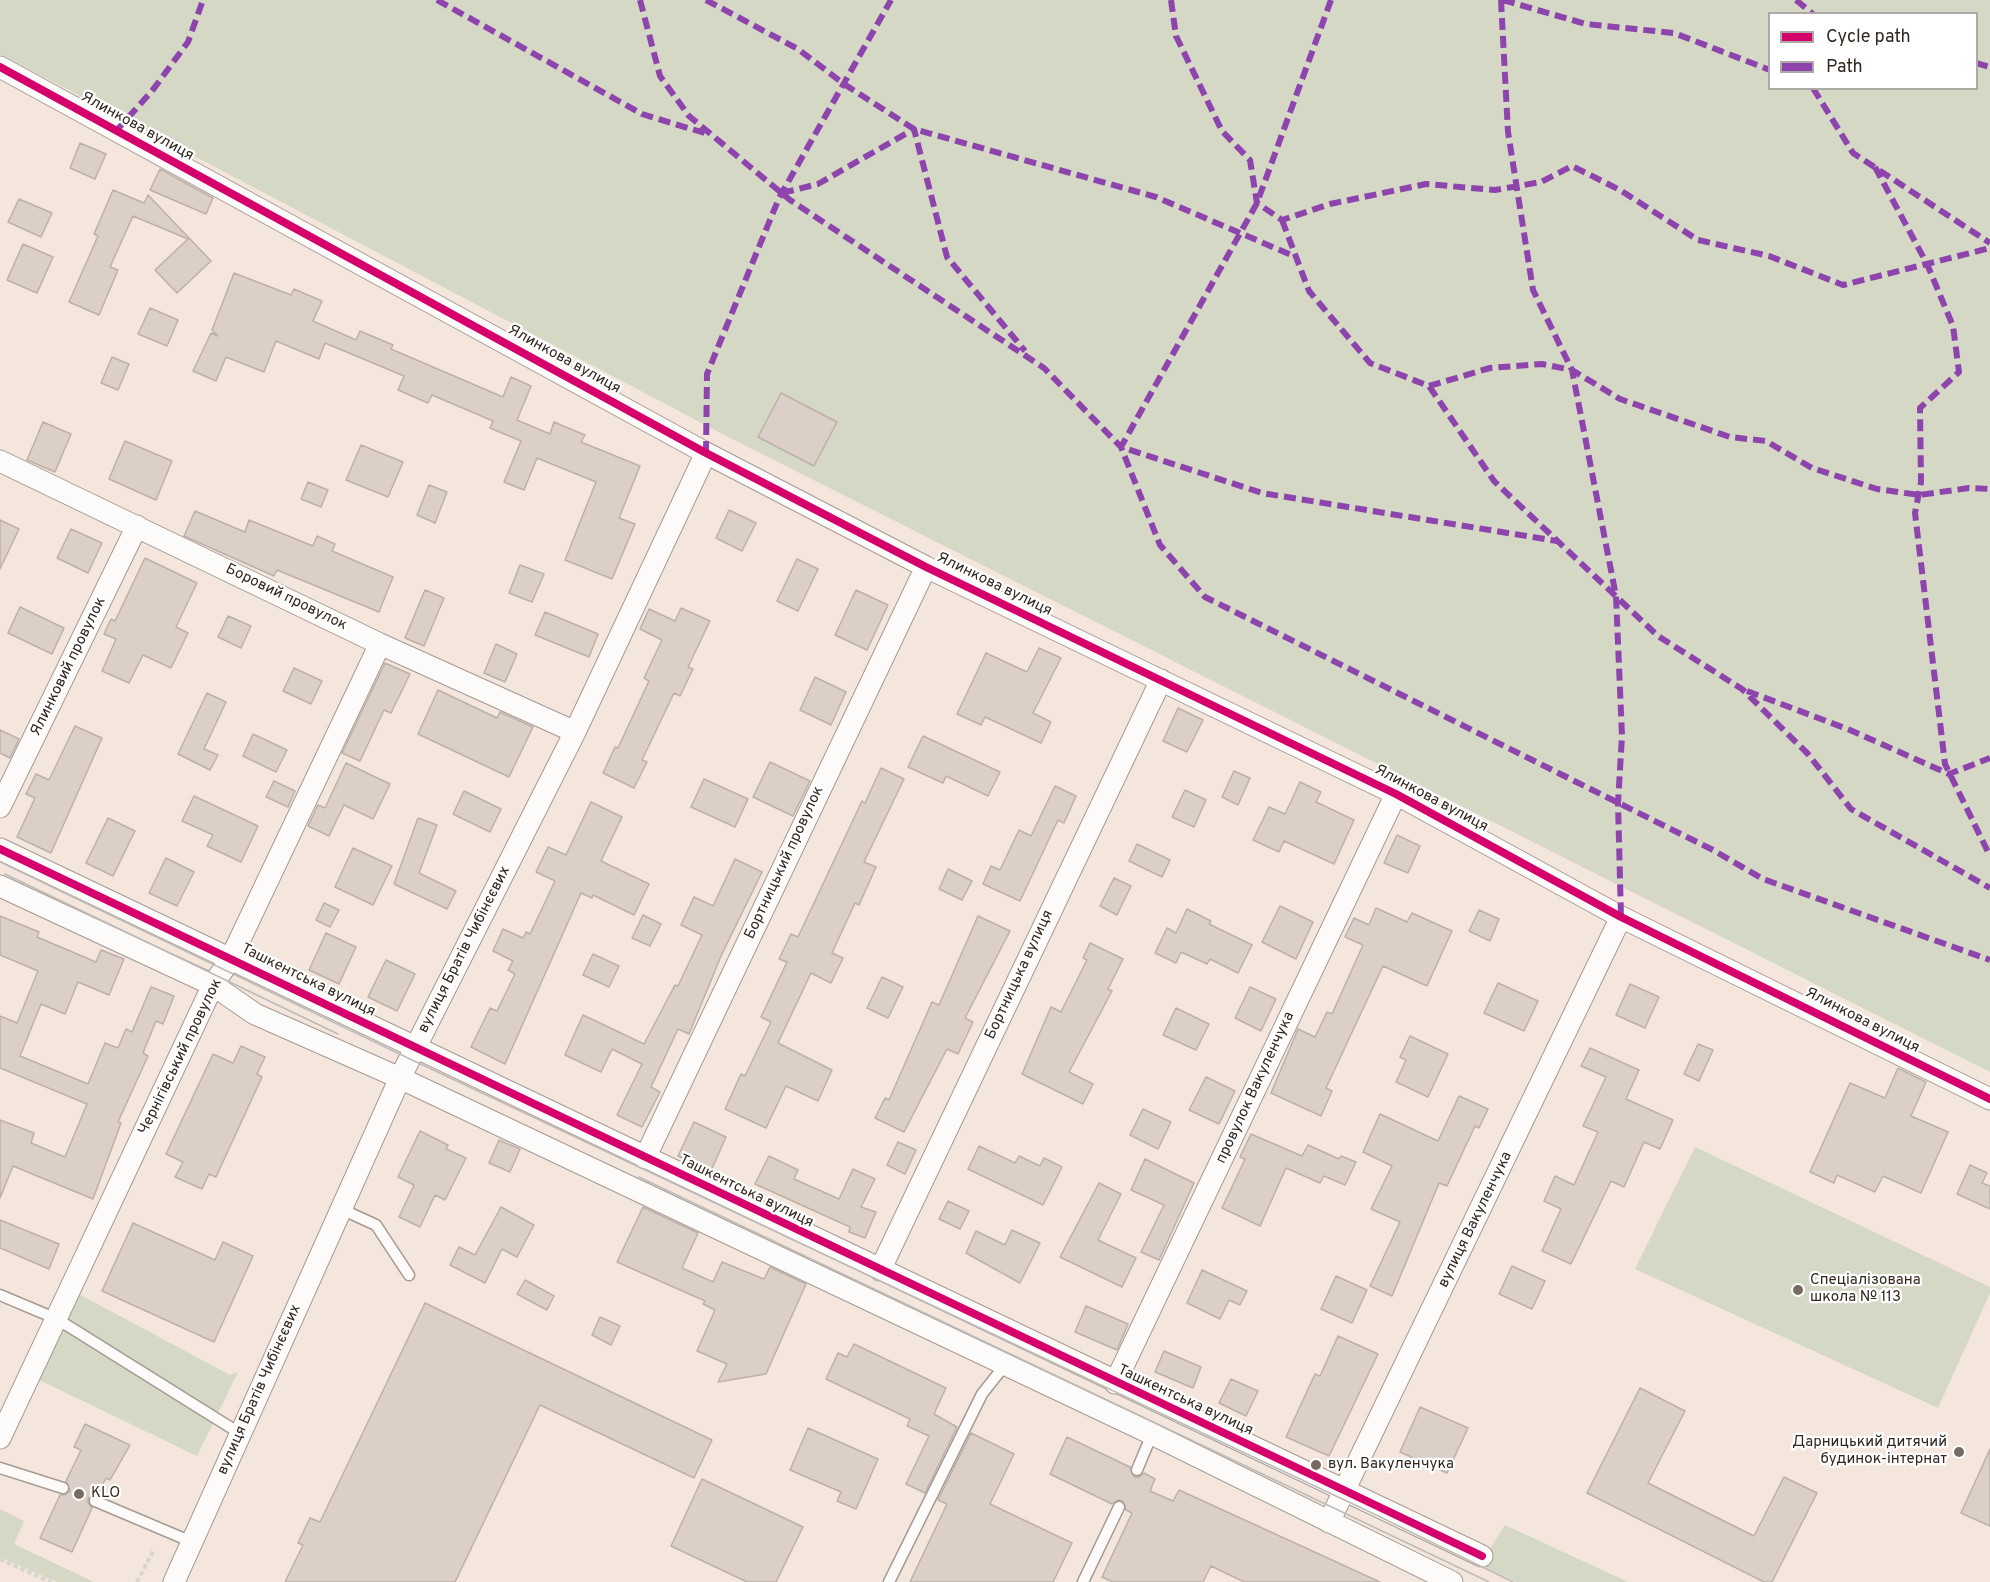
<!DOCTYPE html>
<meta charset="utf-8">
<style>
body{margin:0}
#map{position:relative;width:1990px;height:1582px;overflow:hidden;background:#f4e6dc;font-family:Overpass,sans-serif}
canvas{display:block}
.legend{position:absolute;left:1768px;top:12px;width:210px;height:78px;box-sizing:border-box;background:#fff;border:2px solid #ada9a5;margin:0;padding:8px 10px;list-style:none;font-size:18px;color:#33281f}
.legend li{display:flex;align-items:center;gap:12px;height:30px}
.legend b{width:30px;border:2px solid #ada9a5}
</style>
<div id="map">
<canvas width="1990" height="1582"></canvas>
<ul class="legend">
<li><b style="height:8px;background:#d6006c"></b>Cycle path</li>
<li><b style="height:8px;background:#8e44ad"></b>Path</li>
</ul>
</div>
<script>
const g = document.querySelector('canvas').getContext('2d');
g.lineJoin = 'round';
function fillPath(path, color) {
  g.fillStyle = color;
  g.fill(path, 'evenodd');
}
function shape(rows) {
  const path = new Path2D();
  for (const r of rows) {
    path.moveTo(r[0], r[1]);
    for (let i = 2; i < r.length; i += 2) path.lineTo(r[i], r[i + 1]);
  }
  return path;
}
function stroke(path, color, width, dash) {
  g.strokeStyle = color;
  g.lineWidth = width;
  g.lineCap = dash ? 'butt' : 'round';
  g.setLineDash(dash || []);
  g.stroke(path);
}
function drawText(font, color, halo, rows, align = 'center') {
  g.font = font + ' Overpass,sans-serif';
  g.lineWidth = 4.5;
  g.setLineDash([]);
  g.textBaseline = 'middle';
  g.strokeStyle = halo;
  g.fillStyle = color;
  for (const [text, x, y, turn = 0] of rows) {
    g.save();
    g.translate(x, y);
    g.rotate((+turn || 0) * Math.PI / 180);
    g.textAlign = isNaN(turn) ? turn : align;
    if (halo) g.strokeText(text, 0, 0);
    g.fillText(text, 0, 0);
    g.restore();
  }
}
const green = shape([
 [0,0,1990,0,1990,1072,734,440,0,54],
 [1770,14,1976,14,1976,88,1770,88],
 [1695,1147,1990,1287,1990,1293,1938,1408,1635,1269],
 [75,1292,230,1375,238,1372,197,1456,33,1377],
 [0,1509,24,1521,14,1544,94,1582,57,1582,0,1557],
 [1505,1525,1628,1582,1516,1582,1480,1565]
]);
const building = shape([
 [80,143,106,154,95,179,70,168,80,143],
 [160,169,213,198,206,214,150,190,160,169],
 [113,190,144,203,148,195,211,261,177,293,155,270,188,239,133,216,110,267,118,270,99,315,69,302,98,236,94,234,113,190],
 [19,199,52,213,41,237,8,222,19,199],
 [23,244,53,257,37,293,7,280,23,244],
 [234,273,291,295,294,289,322,301,313,321,356,340,360,331,393,345,391,349,503,397,511,377,531,386,517,420,550,434,554,422,585,435,581,442,640,466,619,518,635,524,612,579,565,560,596,482,537,458,524,490,504,482,521,441,490,428,493,421,432,395,428,403,398,390,404,376,325,343,319,359,276,341,264,372,226,357,216,381,193,371,211,333,218,336,212,330,234,273],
 [150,308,178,320,167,346,138,334,150,308],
 [112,357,129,364,118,390,101,383,112,357],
 [781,393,837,422,814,466,758,437,781,393],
 [43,422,71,434,55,472,27,460,43,422],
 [125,441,172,461,156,500,109,479,125,441],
 [361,445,403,462,388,497,346,480,361,445],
 [308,482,328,490,321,507,301,499,308,482],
 [429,485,447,492,435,523,417,515,429,485],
 [729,510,756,523,742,551,716,538,729,510],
 [195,511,245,532,249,520,313,546,317,536,335,544,332,551,393,577,379,612,277,570,274,576,184,536,195,511],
 [0,520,19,529,0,569,0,520],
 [71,529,102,543,88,573,57,558,71,529],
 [145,558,197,583,176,627,188,633,171,668,143,655,129,683,102,671,116,639,104,634,111,619,115,621,145,558],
 [797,559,818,569,798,611,777,601,797,559],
 [520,565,544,574,532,602,509,593,520,565],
 [425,590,444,598,424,646,405,638,425,590],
 [856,590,888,605,867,650,835,635,856,590],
 [20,607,64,628,52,654,8,633,20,607],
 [681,608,710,621,688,667,693,669,680,696,674,693,642,760,647,762,634,788,603,773,615,747,618,748,649,681,644,678,662,640,640,629,649,609,675,621,681,608],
 [545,612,598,634,589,657,535,635,545,612],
 [228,616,251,626,241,648,218,637,228,616],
 [496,644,517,654,505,682,484,673,496,644],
 [1039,648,1061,658,1033,713,1051,722,1041,743,985,717,981,725,957,714,986,653,1027,672,1039,648],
 [385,663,410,674,391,713,384,710,360,761,342,753,385,663],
 [294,668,322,681,311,704,283,691,294,668],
 [815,677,846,692,831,725,800,710,815,677],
 [438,690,497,718,500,712,533,727,509,777,418,734,438,690],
 [207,693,226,702,204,749,218,755,210,770,178,754,207,693],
 [1178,708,1203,720,1187,752,1163,741,1178,708],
 [75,726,102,738,51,853,17,837,35,798,26,794,36,774,49,780,75,726],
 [0,730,19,739,10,758,0,753,0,730],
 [253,734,287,750,276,772,243,756,253,734],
 [923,736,1000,772,988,796,946,776,943,783,908,767,923,736],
 [770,762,810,781,793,816,753,797,770,762],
 [346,763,390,784,373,819,344,805,329,836,308,826,318,805,325,808,346,763],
 [881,768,904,779,864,862,876,867,859,905,855,903,832,953,843,958,831,983,811,973,778,1043,832,1070,818,1101,786,1086,766,1128,725,1109,741,1074,745,1076,771,1022,761,1017,787,962,779,959,791,934,798,937,862,801,865,803,881,768],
 [1234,771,1250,778,1238,805,1222,797,1234,771],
 [704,779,748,799,735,827,691,807,704,779],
 [274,781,295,791,288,807,266,797,274,781],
 [1300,782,1321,792,1316,802,1354,820,1334,864,1284,841,1279,852,1253,840,1269,807,1285,814,1300,782],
 [1055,786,1076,796,1064,823,1058,820,1020,901,983,884,991,866,1000,870,1019,830,1031,836,1055,786],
 [1185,790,1206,800,1194,827,1172,817,1185,790],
 [464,791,501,809,490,832,453,814,464,791],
 [194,796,258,826,241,862,207,846,213,835,182,821,194,796],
 [591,802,622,817,601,861,649,884,634,915,593,895,592,898,581,893,505,1064,471,1047,490,1008,497,1011,515,974,508,970,513,961,493,951,503,929,523,938,526,932,530,934,555,881,536,872,548,847,566,855,591,802],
 [108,818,135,831,113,876,86,863,108,818],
 [418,818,437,825,419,873,456,891,447,909,394,884,418,818],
 [1397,835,1420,846,1408,873,1384,863,1397,835],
 [1137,844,1170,860,1162,877,1129,861,1137,844],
 [353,848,392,866,373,905,335,887,353,848],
 [166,858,194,872,177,906,149,893,166,858],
 [735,859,762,872,721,956,689,1034,678,1029,651,1087,660,1092,642,1127,617,1115,642,1064,612,1049,601,1072,565,1055,583,1015,644,1044,675,985,678,986,702,935,681,925,694,897,713,906,735,859],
 [948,869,972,881,962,900,939,889,948,869],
 [1114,878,1131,886,1117,915,1100,906,1114,878],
 [324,903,339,910,330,927,316,920,324,903],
 [1280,906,1313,922,1296,959,1262,942,1280,906],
 [1376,908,1407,922,1412,913,1452,931,1427,986,1383,966,1326,1088,1332,1091,1321,1116,1271,1093,1298,1029,1315,1037,1327,1012,1332,1014,1363,945,1345,937,1354,918,1369,925,1376,908],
 [1187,909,1211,921,1209,924,1252,945,1238,973,1210,959,1207,964,1181,952,1176,963,1155,953,1167,928,1176,933,1187,909],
 [1479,910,1499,919,1490,941,1469,931,1479,910],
 [643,915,661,924,650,946,632,938,643,915],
 [0,916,39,932,37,937,96,962,101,950,124,959,109,995,78,982,65,1014,41,1004,20,1056,88,1084,105,1043,118,1048,126,1029,132,1032,151,987,174,996,163,1024,156,1021,143,1053,148,1056,118,1122,121,1123,93,1199,13,1166,0,1198,0,1120,34,1133,31,1143,65,1157,87,1104,0,1068,0,1016,17,1023,38,971,0,955,0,916],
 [978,916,1010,931,965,1018,973,1022,958,1054,947,1049,904,1132,875,1118,885,1098,889,1100,932,1002,939,1005,978,916],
 [326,933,356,947,339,984,309,970,326,933],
 [1090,943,1123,959,1108,989,1112,991,1069,1072,1093,1084,1083,1104,1022,1074,1051,1007,1061,1012,1087,960,1083,958,1090,943],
 [593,954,619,966,609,987,583,975,593,954],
 [386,960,415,974,397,1011,368,997,386,960],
 [882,977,903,987,888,1018,867,1008,882,977],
 [1498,983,1538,1001,1524,1031,1484,1013,1498,983],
 [1630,984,1659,997,1645,1028,1616,1015,1630,984],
 [1250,987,1276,999,1261,1031,1235,1018,1250,987],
 [1176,1008,1209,1024,1196,1050,1163,1035,1176,1008],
 [1410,1036,1448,1054,1428,1097,1396,1082,1406,1060,1400,1057,1410,1036],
 [1698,1044,1713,1050,1699,1081,1684,1074,1698,1044],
 [241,1046,265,1057,257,1074,262,1077,216,1177,209,1174,202,1189,175,1177,183,1162,166,1154,213,1054,233,1063,241,1046],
 [1590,1048,1639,1070,1626,1099,1673,1120,1660,1149,1644,1142,1624,1187,1611,1181,1571,1264,1542,1251,1561,1209,1544,1201,1555,1176,1574,1185,1598,1132,1583,1126,1606,1077,1581,1066,1590,1048],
 [1898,1068,1926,1082,1911,1116,1948,1132,1921,1193,1883,1176,1875,1192,1837,1175,1834,1183,1810,1172,1850,1083,1885,1098,1898,1068],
 [1206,1077,1235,1091,1219,1124,1189,1110,1206,1077],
 [1459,1096,1488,1109,1479,1128,1475,1126,1447,1186,1439,1183,1392,1296,1370,1286,1400,1222,1371,1209,1392,1166,1363,1152,1380,1114,1438,1141,1459,1096],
 [1143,1109,1171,1122,1158,1149,1130,1135,1143,1109],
 [694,1122,726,1137,711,1171,678,1156,694,1122],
 [420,1131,448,1145,446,1149,466,1158,445,1200,435,1195,420,1227,399,1217,414,1185,398,1177,420,1131],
 [1251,1134,1302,1156,1308,1145,1339,1159,1341,1156,1356,1162,1345,1185,1324,1176,1320,1183,1286,1168,1260,1226,1222,1208,1245,1159,1240,1157,1251,1134],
 [499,1140,520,1149,510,1172,489,1163,499,1140],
 [898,1142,916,1150,905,1174,887,1165,898,1142],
 [979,1146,1015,1163,1019,1156,1040,1166,1044,1158,1062,1167,1043,1205,968,1169,979,1146],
 [769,1156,798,1170,794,1179,839,1199,853,1169,875,1179,861,1207,876,1212,865,1238,849,1232,850,1227,755,1184,769,1156],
 [1145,1159,1194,1183,1159,1260,1141,1252,1164,1205,1131,1190,1145,1159],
 [1970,1165,1987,1173,1982,1183,1990,1186,1990,1209,1957,1194,1970,1165],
 [1099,1183,1121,1194,1098,1240,1136,1258,1122,1287,1060,1257,1099,1183],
 [948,1201,969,1211,960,1229,939,1219,948,1201],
 [501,1207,534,1225,517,1257,502,1249,485,1283,450,1265,459,1247,475,1255,501,1207],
 [643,1207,698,1233,682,1268,713,1282,722,1262,764,1279,770,1267,806,1284,766,1374,718,1382,727,1364,697,1351,715,1310,703,1304,705,1301,617,1262,643,1207],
 [0,1220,59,1244,49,1269,0,1248,0,1220],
 [133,1223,215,1260,223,1242,253,1256,214,1342,102,1291,133,1223],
 [1012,1230,1040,1243,1020,1283,966,1253,976,1231,1005,1245,1012,1230],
 [1512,1266,1545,1281,1532,1309,1499,1294,1512,1266],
 [1202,1270,1247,1291,1240,1305,1229,1300,1220,1319,1187,1303,1202,1270],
 [1336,1276,1367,1290,1352,1323,1321,1309,1336,1276],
 [525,1280,554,1296,547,1310,517,1294,525,1280],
 [425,1303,712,1440,694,1478,540,1405,455,1582,285,1582,303,1545,298,1543,310,1518,320,1522,425,1303],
 [1086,1306,1128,1324,1117,1350,1075,1332,1086,1306],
 [600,1317,620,1326,611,1345,592,1335,600,1317],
 [1338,1336,1378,1354,1329,1456,1286,1437,1315,1374,1320,1376,1338,1336],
 [854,1344,946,1388,934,1414,957,1427,925,1493,906,1484,929,1436,907,1426,910,1419,826,1379,838,1353,847,1357,854,1344],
 [1164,1351,1201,1367,1193,1388,1155,1372,1164,1351],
 [1231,1379,1258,1391,1246,1416,1219,1403,1231,1379],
 [1640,1388,1685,1411,1648,1483,1754,1536,1784,1477,1817,1493,1772,1582,1764,1582,1587,1493,1640,1388],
 [1420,1407,1468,1428,1447,1473,1400,1452,1420,1407],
 [85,1424,130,1445,110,1480,106,1478,98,1494,88,1498,88,1502,92,1508,72,1552,40,1538,60,1495,65,1495,70,1491,66,1481,81,1450,74,1447,85,1424],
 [808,1428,878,1459,856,1509,837,1501,841,1492,790,1470,808,1428],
 [971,1433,1014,1454,990,1504,1072,1543,1053,1582,910,1582,947,1504,938,1500,971,1433],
 [1067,1437,1130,1467,1134,1477,1139,1477,1144,1473,1155,1479,1150,1491,1173,1501,1179,1490,1380,1582,1244,1582,1211,1566,1203,1582,1113,1582,1102,1577,1132,1513,1126,1510,1123,1501,1118,1500,1112,1504,1050,1474,1067,1437],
 [1990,1449,1990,1526,1961,1513,1990,1449],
 [702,1479,803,1527,776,1582,747,1582,671,1546,702,1479]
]);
const path = shape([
 [0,1559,51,1582],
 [137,1582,153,1551]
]);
const lane = shape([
 [341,1209,376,1225,409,1275],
 [0,1295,57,1319,241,1434],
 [0,1468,63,1488],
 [1137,1470,1152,1434],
 [95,1501,192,1542],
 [889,1582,982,1394,1005,1365],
 [1083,1582,1119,1507]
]);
const street = shape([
 [0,67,706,453,926,567,1396,794,1621,917,1990,1099],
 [0,461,380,644,575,732],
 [0,807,137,526],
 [0,849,1482,1556],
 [0,886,213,985,255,1014,400,1078,1152,1434,1452,1582],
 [645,1158,926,567],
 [880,1270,1161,680],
 [1115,1383,1396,794],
 [0,1438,213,985,231,958,380,644],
 [1329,1522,1621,917],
 [174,1582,400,1078,575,732,706,453]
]);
const tram = shape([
 [0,862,410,1059,1372,1513,1513,1582],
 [5,874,338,1034],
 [639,1177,1489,1582]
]);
const quiet = shape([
 [437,0,642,114,708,134],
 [640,0,660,76,689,116,790,200,1044,368,1121,447,1160,545,1205,597,1713,850,1763,879,1990,960],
 [706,0,798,49,844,84,914,129,1156,197,1296,257],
 [1171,0,1176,36,1222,131,1250,160,1257,203,1282,220,1330,204,1426,184,1495,190,1541,182,1572,166,1620,190,1698,240,1769,256,1843,285,1990,248],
 [1331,0,1257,203,1121,447,1262,493,1557,541],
 [1501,0,1508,132,1533,290,1572,370,1616,596,1622,736,1618,803,1621,917],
 [1503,0,1586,24,1674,33,1770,70],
 [1796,0,1813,14],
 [1976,63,1990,67],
 [1813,88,1853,153,1990,243],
 [116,131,152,91,188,42,203,0],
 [1875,167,1927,264,1953,326,1959,372,1920,408,1921,482,1915,513,1945,764,1990,856],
 [782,193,818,184,914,129,947,257,1025,351],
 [1282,220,1309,291,1370,363,1429,386,1494,481,1658,636,1742,689,1808,754,1851,809,1990,888],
 [1429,386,1490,368,1542,364,1572,370,1620,399,1730,437,1766,441,1812,468,1877,489,1919,495,1969,488,1990,489],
 [706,453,707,374,779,198,891,0],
 [1747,691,1850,730,1949,774,1990,758]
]);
const cycleway = shape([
 [0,67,706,453,926,567,1396,794,1621,917,1990,1099],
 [0,849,1482,1556]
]);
const markers = [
 [1798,1290,6,"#776a61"],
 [1959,1452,6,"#776a61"],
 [1316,1465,6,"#776a61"],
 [79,1494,6,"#776a61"]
];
const streetNames = [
 ["Ялинкова вулиця",137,127,29],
 ["Ялинкова вулиця",564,360,29],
 ["Ялинкова вулиця",994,585,26],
 ["Боровий провулок",286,598,26],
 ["Ялинковий провулок",69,667,-64],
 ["Ялинкова вулиця",1431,799,28],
 ["Бортницький провулок",785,863,-65],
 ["вулиця Братів Чибінєєвих",465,950,-63],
 ["Бортницька вулиця",1020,975,-65],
 ["Ташкентська вулиця",308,981,26],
 ["Ялинкова вулиця",1862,1021,27],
 ["Чернігівський провулок",181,1057,-64],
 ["провулок Вакуленчука",1256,1088,-65],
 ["Ташкентська вулиця",746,1192,26],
 ["вулиця Вакуленчука",1476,1220,-64],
 ["вулиця Братів Чибінєєвих",260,1390,-66],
 ["Ташкентська вулиця",1185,1401,25]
];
const poiNames = [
 ["Спеціалізована",1810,1281],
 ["школа № 113",1810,1298],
 ["Дарницький дитячий",1947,1443,"right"],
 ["будинок-інтернат",1947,1460,"right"],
 ["вул. Вакуленчука",1328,1465],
 ["KLO",91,1494]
];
fillPath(green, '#d4d8c5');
fillPath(building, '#dccfc8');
stroke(building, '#bdb0a9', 1.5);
stroke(lane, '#a59a92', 13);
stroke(street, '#a59a92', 23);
stroke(path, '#d8d4d1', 4, [4.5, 3]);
stroke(lane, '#fdfbfa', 10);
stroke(street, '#fdfbfa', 21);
stroke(tram, '#bebab7', 1.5);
stroke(quiet, '#8e44ad', 6, [12, 6]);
stroke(cycleway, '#d6006c', 8);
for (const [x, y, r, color] of markers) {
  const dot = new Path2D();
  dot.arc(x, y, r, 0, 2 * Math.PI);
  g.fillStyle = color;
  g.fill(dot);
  stroke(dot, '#fff', 2);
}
drawText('15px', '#33281f', '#fff', streetNames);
drawText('15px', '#33281f', '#fff', poiNames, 'left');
</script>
